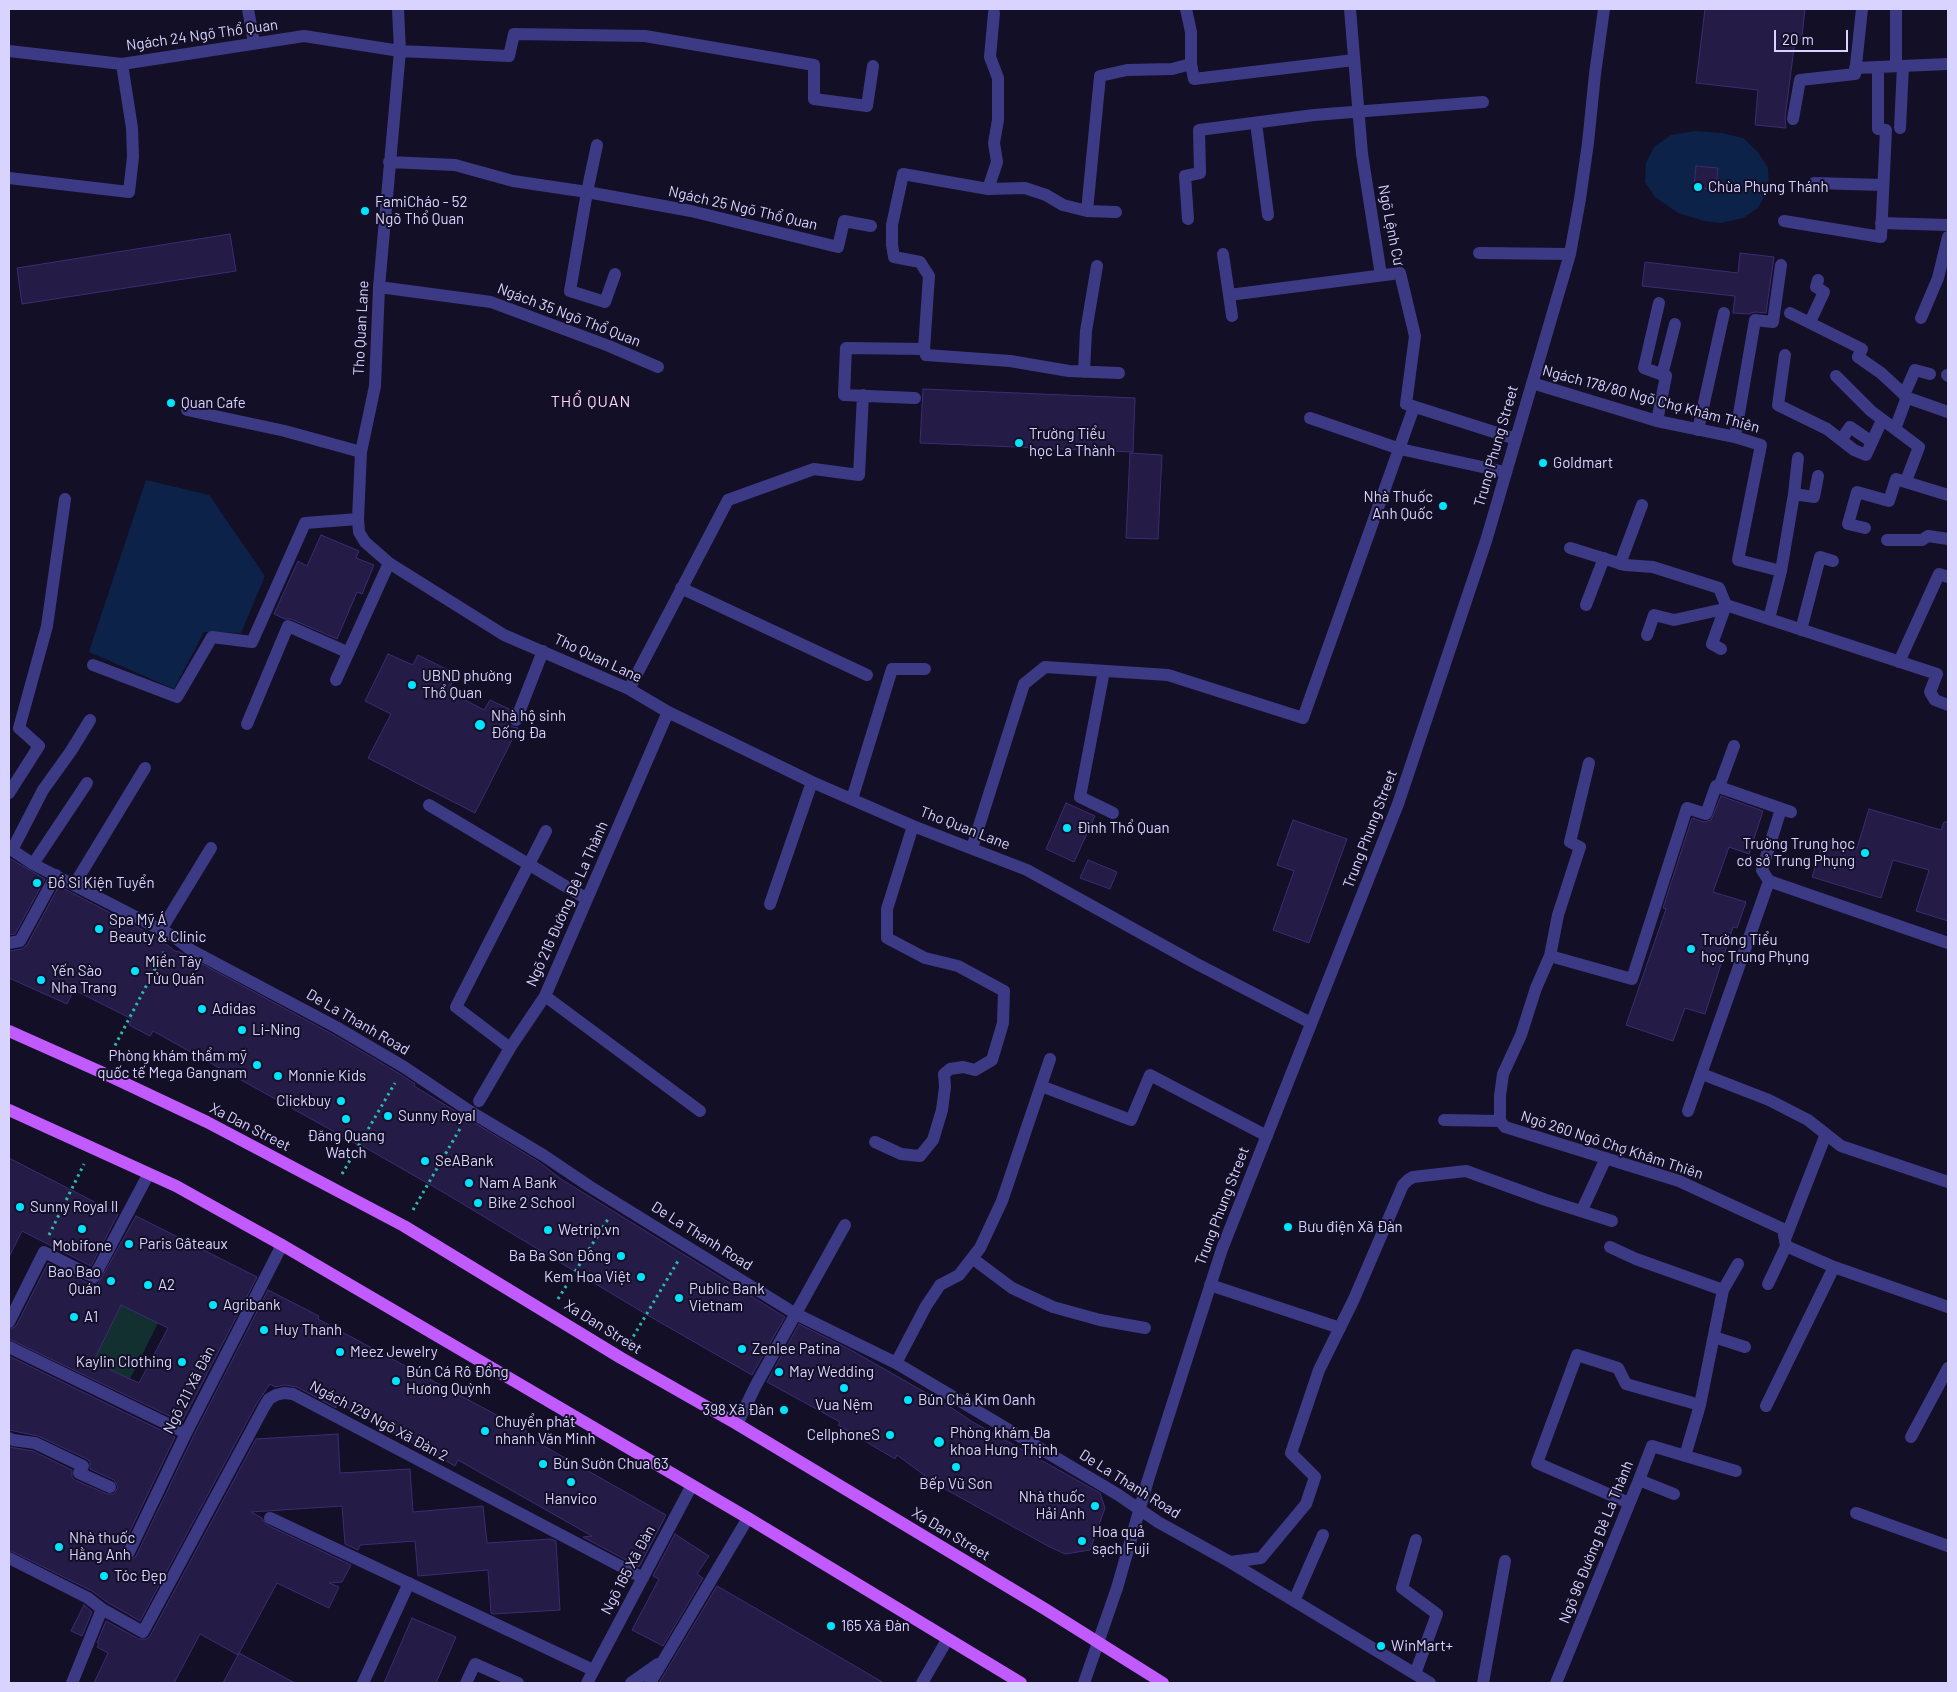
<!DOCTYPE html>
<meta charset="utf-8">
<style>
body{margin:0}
#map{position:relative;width:1957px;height:1692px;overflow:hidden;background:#130f26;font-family:Barlow,sans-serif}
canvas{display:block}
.frame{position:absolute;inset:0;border:10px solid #d9d4ff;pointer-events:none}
.scale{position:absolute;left:1774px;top:30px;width:74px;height:22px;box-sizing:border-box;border:2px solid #d9d4ff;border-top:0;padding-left:6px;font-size:15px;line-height:18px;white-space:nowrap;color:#d9d4ff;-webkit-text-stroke:4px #130f26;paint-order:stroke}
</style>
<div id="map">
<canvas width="1957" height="1692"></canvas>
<div class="frame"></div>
<div class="scale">20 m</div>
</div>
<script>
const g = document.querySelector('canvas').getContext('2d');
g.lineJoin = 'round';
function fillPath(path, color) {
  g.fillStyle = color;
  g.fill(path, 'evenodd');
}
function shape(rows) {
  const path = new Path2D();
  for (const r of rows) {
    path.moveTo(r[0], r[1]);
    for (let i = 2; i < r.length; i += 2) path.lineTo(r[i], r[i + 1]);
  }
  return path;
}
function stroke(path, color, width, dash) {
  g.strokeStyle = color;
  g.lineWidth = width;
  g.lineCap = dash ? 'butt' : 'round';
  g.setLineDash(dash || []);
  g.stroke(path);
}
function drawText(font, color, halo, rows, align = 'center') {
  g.font = font + ' Barlow,sans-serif';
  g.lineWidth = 4;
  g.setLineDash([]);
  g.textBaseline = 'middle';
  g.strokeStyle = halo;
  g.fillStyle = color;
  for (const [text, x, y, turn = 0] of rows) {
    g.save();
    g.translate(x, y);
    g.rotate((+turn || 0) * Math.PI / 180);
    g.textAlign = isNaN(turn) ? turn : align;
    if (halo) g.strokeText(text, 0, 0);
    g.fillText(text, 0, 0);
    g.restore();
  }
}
const green = shape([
 [121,1305,158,1323,130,1379,93,1362]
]);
const water = shape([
 [1695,131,1722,133,1743,138,1758,152,1768,168,1769,188,1758,208,1743,218,1721,223,1704,221,1678,213,1655,197,1645,182,1646,163,1654,147,1671,135],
 [1696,166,1718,168,1716,189,1694,187],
 [146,480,209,495,265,576,241,633,204,632,174,689,89,652]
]);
const building = shape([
 [1705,9,1805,9,1802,36,1794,48,1785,118,1786,128,1755,125,1758,90,1696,83,1705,9],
 [1696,166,1718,168,1716,190,1694,187,1696,166],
 [230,234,236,271,22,304,17,268,230,234],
 [1740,253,1774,257,1766,313,1755,312,1749,314,1733,313,1735,296,1642,286,1645,262,1738,273,1740,253],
 [923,389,1135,398,1133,452,920,443,923,389],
 [1130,453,1162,455,1158,539,1126,538,1130,453],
 [321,535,359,551,356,558,374,565,362,594,357,592,337,639,291,619,285,619,274,614,298,561,307,566,321,535],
 [388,654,413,665,418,655,456,674,448,691,484,710,490,700,511,710,506,722,513,727,518,728,475,813,368,758,391,714,365,701,388,654],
 [1721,796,1763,811,1749,854,1729,847,1713,892,1746,902,1737,928,1733,927,1705,1014,1685,1008,1673,1041,1626,1025,1666,909,1663,908,1692,818,1704,822,1711,820,1721,796],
 [1066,803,1095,816,1074,862,1046,849,1066,803],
 [1869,809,1941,830,1944,822,1948,822,1948,921,1916,911,1929,870,1893,860,1881,898,1812,877,1822,846,1827,848,1830,840,1857,848,1869,809],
 [1293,820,1347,839,1309,943,1273,930,1294,871,1277,865,1293,820],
 [9,858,45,879,15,934,9,935,9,858],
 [1088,860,1117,872,1110,889,1080,878,1088,860],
 [59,886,160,939,175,951,180,952,332,1034,400,1074,415,1084,414,1086,539,1162,561,1179,785,1317,752,1375,649,1316,448,1195,359,1144,358,1145,153,1031,150,1036,129,1025,132,1019,74,990,67,1004,9,978,9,951,22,949,27,945,59,886],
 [9,1158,118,1214,91,1266,22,1231,9,1257,9,1158],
 [136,1216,257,1277,182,1422,9,1339,9,1330,16,1326,48,1263,90,1284,98,1284,136,1216],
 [121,1305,168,1328,139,1383,93,1362,121,1305],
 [268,1290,319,1316,318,1319,530,1433,528,1437,666,1515,639,1567,583,1537,592,1536,458,1460,455,1466,336,1401,336,1408,297,1387,285,1385,275,1387,270,1384,257,1403,140,1621,107,1602,92,1591,9,1550,9,1447,33,1451,72,1470,72,1477,75,1480,107,1494,114,1494,118,1487,114,1480,90,1469,90,1462,87,1459,38,1436,9,1430,9,1356,175,1437,122,1548,123,1557,130,1560,136,1556,193,1437,268,1290],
 [799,1324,851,1350,949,1406,971,1421,1100,1493,1105,1508,1090,1550,1065,1554,1048,1546,936,1484,897,1455,895,1459,838,1425,840,1422,767,1382,799,1324],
 [338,1434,340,1473,410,1469,413,1512,483,1506,487,1543,551,1539,556,1541,560,1610,493,1614,491,1613,488,1570,418,1576,415,1541,360,1545,358,1550,345,1544,342,1506,251,1512,262,1518,267,1525,351,1565,342,1582,329,1583,339,1587,329,1608,277,1583,238,1655,200,1634,174,1683,94,1683,108,1653,97,1647,99,1644,97,1643,106,1621,139,1639,147,1639,150,1636,256,1439,338,1434],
 [675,1534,709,1556,697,1574,703,1578,663,1646,632,1630,659,1579,653,1576,675,1534],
 [717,1586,776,1620,884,1683,659,1683,717,1586],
 [84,1605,92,1612,82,1636,71,1631,84,1605],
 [412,1618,456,1637,436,1683,384,1683,412,1618],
 [239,1653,295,1683,223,1683,239,1653]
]);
const path = shape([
 [109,1057,164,952],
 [342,1174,395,1083],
 [413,1210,461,1127],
 [49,1235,84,1164],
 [558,1299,608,1219],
 [630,1342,678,1261]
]);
const minor = shape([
 [248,9,254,43],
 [398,9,400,51,379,287,375,386,361,452,358,519,359,532,365,542,389,563,504,635,629,689,668,712,812,782,913,826,1027,870,1195,963,1311,1023],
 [1186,9,1191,32,1191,64,1194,79,1354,60],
 [1350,9,1362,154,1381,275],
 [1896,9,1896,66],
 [9,51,122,64,304,36,400,51,509,56,514,34,645,36,814,65,814,99,867,106,873,66],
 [1855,68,1948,64],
 [1793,119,1800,80,1855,74,1862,9],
 [1256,123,1268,215],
 [1900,128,1903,66],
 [597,145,587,192,570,291,605,302,615,274],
 [389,162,455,165,513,181,587,192,691,211,838,247,844,221,871,226],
 [9,178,129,192,133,157,132,128,122,64],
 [1814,183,1883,185],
 [988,189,1025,188,1046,195,1063,205,1087,211,1116,212],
 [1087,211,1100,76,1127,70,1172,69,1191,64],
 [1188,219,1185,176,1200,173,1199,130,1314,115,1483,102],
 [1784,221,1881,237,1886,130,1878,129,1878,67],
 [1881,223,1948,225],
 [1479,253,1570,254],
 [1223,254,1229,295,1400,273,1415,336,1406,404,1516,439],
 [379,287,491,302,609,346,658,367],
 [1229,295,1232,316],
 [1790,313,1862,349,1858,357,1881,373,1908,398,1948,412],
 [1921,318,1938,278,1948,237],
 [1810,322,1824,292,1816,287,1818,280],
 [924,349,926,355,1010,361,1069,371,1119,373],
 [1785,355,1778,405,1827,429,1854,450,1866,455,1882,420],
 [1084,372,1086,331,1097,266],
 [1662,375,1675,324],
 [1947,375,1948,376],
 [1836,376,1871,411,1919,447,1906,481],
 [1532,383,1657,421,1735,437,1761,445,1738,560,1781,571,1769,619],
 [1904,395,1915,370,1930,374],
 [915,398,844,395,846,348,924,349,929,276,920,262,894,257,892,245,892,225,903,174,988,189,997,162,994,143,998,120,998,78,990,57,994,13],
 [187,410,285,431,361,452],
 [1310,418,1400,449,1505,472],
 [1657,421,1666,376,1644,368,1659,303],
 [1895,429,1907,397],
 [1698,430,1724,313],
 [1735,437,1755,320,1773,322,1781,265],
 [1841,440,1850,427,1872,442],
 [1794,494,1798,458],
 [1865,528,1848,524,1857,492,1889,501,1896,479,1948,495],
 [1887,540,1922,540,1928,536,1948,539],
 [1570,548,1625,565,1653,567,1719,588,1726,605,1937,674,1930,692,1935,700,1948,705],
 [1620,564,1642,505],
 [1781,571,1794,494,1814,497,1818,476],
 [681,588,867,675],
 [1586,605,1604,558],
 [1801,630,1820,557,1833,561],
 [1647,635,1654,615,1674,620,1724,609],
 [1721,649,1712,644,1726,605],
 [1899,662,1939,574,1948,577],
 [93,665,177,697,212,637,252,642,305,523,358,519],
 [1104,671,1080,797,1113,813],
 [336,680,389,563],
 [629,689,728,500,814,469,859,475,863,395],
 [516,720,543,651],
 [247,724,288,626,347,652],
 [1589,763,1570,842,1580,847,1558,915,1550,956,1536,988,1521,1035,1503,1074,1500,1096,1500,1121,1505,1127,1679,1181,1783,1229,1786,1246,1834,1267,1948,1307],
 [1719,787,1734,746],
 [9,793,39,746,19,728,47,626,65,499],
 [852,799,892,669,925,669],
 [429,805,587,899],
 [1781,809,1762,870,1769,881,1948,943],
 [9,848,33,864,173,936,191,950,336,1027,404,1067,471,1112,543,1155,589,1186,796,1314,896,1363,1117,1494,1158,1522,1230,1562,1430,1683],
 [972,848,1024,684,1045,667,1168,675,1303,718,1414,407],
 [12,850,43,790,71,751,90,720],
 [33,864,87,783],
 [74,885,145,768],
 [770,904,812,782],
 [161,930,211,848],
 [9,943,20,941,56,875],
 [1550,956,1632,979,1687,808,1706,814,1716,786,1791,812],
 [545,996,700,1111],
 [510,1048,456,1007,546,831],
 [1702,1074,1769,1100,1808,1120,1841,1146,1948,1182],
 [1041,1086,1131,1120,1150,1075,1267,1136],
 [479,1101,510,1048,545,996,668,712],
 [1688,1111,1769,881],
 [1444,1120,1500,1121],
 [875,1142,901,1154,920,1156,933,1140,942,1110,945,1087,944,1074,950,1069,963,1067,975,1070,992,1060,1003,1023,1004,991,958,966,925,958,887,938,887,909,913,826],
 [1582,1210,1606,1158],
 [1785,1239,1826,1134],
 [1610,1247,1636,1259,1723,1290,1700,1405,1685,1456],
 [972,1258,1012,1288,1053,1307,1100,1320,1145,1328],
 [1768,1284,1786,1246],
 [1210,1285,1340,1328],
 [1723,1290,1738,1264],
 [9,1322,44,1252,94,1277,148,1175],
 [1714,1337,1745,1347],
 [9,1347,186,1433],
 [896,1363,926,1306,940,1285,959,1275,980,1248,1002,1201,1050,1059],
 [1766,1406,1834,1267],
 [737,1424,756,1385,845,1225],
 [1911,1437,1948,1368],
 [9,1438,13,1440,35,1443,83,1466,79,1473,110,1487],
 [1639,1480,1674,1494],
 [1629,1503,1537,1463,1577,1355,1618,1368,1626,1384,1700,1405],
 [1856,1513,1948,1546],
 [270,1518,593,1670],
 [129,1552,186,1433,282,1245],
 [9,1558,88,1598,102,1609,72,1683],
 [1230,1562,1261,1558,1306,1504,1315,1477,1291,1453,1319,1370,1354,1299,1403,1185,1408,1180,1413,1177,1466,1171,1546,1200,1612,1221],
 [1294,1601,1323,1535],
 [102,1609,143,1632,264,1407,269,1399,276,1395,284,1393,293,1394,643,1578],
 [1415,1674,1437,1614,1402,1588,1416,1540],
 [363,1683,409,1583],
 [466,1683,475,1664,518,1683],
 [587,1683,692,1485],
 [631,1683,658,1664],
 [650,1683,748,1518],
 [922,1683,947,1640],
 [1084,1683,1117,1588,1148,1480,1222,1249,1398,804,1486,541,1570,254,1580,199,1588,143,1595,74,1604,9],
 [1483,1683,1505,1561],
 [1556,1683,1639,1480,1652,1446,1736,1471]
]);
const major = shape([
 [9,1031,101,1072,207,1122,404,1226,621,1358,737,1424,1045,1609,1163,1683],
 [9,1110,176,1186,282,1245,748,1518,1021,1683]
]);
const markers = [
 [1698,187,5,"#00e5ff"],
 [365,211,5,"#00e5ff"],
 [171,403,5,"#00e5ff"],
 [1019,443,5,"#00e5ff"],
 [1543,463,5,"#00e5ff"],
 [1443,506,5,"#00e5ff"],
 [412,685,5,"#00e5ff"],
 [480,725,6,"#00e5ff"],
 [1067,828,5,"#00e5ff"],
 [1865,853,5,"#00e5ff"],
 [37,883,5,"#00e5ff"],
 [99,929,5,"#00e5ff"],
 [1691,949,5,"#00e5ff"],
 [135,971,5,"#00e5ff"],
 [41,980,5,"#00e5ff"],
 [202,1009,5,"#00e5ff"],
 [242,1030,5,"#00e5ff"],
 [257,1065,5,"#00e5ff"],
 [278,1076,5,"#00e5ff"],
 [341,1101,5,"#00e5ff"],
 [388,1116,5,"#00e5ff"],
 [346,1119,5,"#00e5ff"],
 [425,1161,5,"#00e5ff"],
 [469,1183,5,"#00e5ff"],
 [478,1203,5,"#00e5ff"],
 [20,1207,5,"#00e5ff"],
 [1288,1227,5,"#00e5ff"],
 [82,1229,5,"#00e5ff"],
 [548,1230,5,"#00e5ff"],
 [129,1244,5,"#00e5ff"],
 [621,1256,5,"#00e5ff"],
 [641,1277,5,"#00e5ff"],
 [111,1281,5,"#00e5ff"],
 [148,1285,5,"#00e5ff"],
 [679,1298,5,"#00e5ff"],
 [213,1305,5,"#00e5ff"],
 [74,1317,5,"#00e5ff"],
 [264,1330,5,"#00e5ff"],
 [742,1349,5,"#00e5ff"],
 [340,1352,5,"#00e5ff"],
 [182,1362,5,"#00e5ff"],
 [779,1372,5,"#00e5ff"],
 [396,1381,5,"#00e5ff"],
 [844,1388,5,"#00e5ff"],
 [908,1400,5,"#00e5ff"],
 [784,1410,5,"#00e5ff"],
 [485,1431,5,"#00e5ff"],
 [890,1435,5,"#00e5ff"],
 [939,1442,6,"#00e5ff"],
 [543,1464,5,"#00e5ff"],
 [956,1467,5,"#00e5ff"],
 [571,1482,5,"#00e5ff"],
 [1095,1506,5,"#00e5ff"],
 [1082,1541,5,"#00e5ff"],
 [59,1547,5,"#00e5ff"],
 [104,1576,5,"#00e5ff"],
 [831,1626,5,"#00e5ff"],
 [1381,1646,5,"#00e5ff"]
];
const streetNames = [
 ["Ngách 24 Ngõ Thổ Quan",202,35,-8],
 ["Ngách 25 Ngõ Thổ Quan",743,208,13],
 ["Ngõ Lệnh Cư",1391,225,79],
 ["Ngách 35 Ngõ Thổ Quan",569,315,21],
 ["Tho Quan Lane",361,328,-87],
 ["Ngách 178/80 Ngõ Chợ Khâm Thiên",1651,399,15],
 ["Trung Phung Street",1496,446,-74],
 ["Tho Quan Lane",598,658,25],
 ["Tho Quan Lane",965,828,21],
 ["Trung Phung Street",1370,829,-69],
 ["Ngõ 216 Đường Đê La Thành",567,904,-66],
 ["De La Thanh Road",358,1022,30],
 ["Xa Dan Street",250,1127,27],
 ["Ngõ 260 Ngõ Chợ Khâm Thiên",1612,1145,18],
 ["Trung Phung Street",1222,1206,-69],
 ["De La Thanh Road",702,1236,32],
 ["Xa Dan Street",603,1327,32],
 ["Ngõ 211 Xã Đàn",189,1390,-63],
 ["Ngách 129 Ngõ Xã Đàn 2",379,1421,28],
 ["De La Thanh Road",1130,1484,32],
 ["Xa Dan Street",951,1534,31],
 ["Ngõ 96 Đường Đê La Thành",1596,1542,-68],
 ["Ngõ 165 Xã Đàn",628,1570,-62]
];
const poiNames = [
 ["Chùa Phụng Thánh",1708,187],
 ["FamiCháo - 52",375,202],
 ["Ngõ Thổ Quan",375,219],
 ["Quan Cafe",181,403],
 ["Trường Tiểu",1029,434],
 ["học La Thành",1029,451],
 ["Goldmart",1553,463],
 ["Nhà Thuốc",1433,497,"right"],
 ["Anh Quốc",1433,514,"right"],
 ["UBND phường",422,676],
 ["Thổ Quan",422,693],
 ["Nhà hộ sinh",491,716],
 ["Đống Đa",491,733],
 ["Đình Thổ Quan",1077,828],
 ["Trường Trung học",1855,844,"right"],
 ["cơ sở Trung Phụng",1855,861,"right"],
 ["Đồ Si Kiện Tuyển",47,883],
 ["Spa Mỹ Á",109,920],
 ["Beauty & Clinic",109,937],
 ["Trường Tiểu",1701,940],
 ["học Trung Phụng",1701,957],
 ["Miền Tây",145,962],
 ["Tửu Quán",145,979],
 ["Yến Sào",51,971],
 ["Nha Trang",51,988],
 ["Adidas",212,1009],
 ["Li-Ning",252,1030],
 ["Phòng khám thẩm mỹ",247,1056,"right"],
 ["quốc tế Mega Gangnam",247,1073,"right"],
 ["Monnie Kids",288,1076],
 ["Clickbuy",331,1101,"right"],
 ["Sunny Royal",398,1116],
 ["Đăng Quang",346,1136,"center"],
 ["Watch",346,1153,"center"],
 ["SeABank",435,1161],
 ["Nam A Bank",479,1183],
 ["Bike 2 School",488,1203],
 ["Sunny Royal II",30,1207],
 ["Bưu điện Xã Đàn",1298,1227],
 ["Wetrip.vn",558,1230],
 ["Paris Gâteaux",139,1244],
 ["Mobifone",82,1246,"center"],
 ["Ba Ba Sơn Đông",611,1256,"right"],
 ["Bao Bao",101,1272,"right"],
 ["Quán",101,1289,"right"],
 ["Kem Hoa Việt",631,1277,"right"],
 ["A2",158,1285],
 ["Public Bank",689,1289],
 ["Vietnam",689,1306],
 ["Agribank",223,1305],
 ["A1",84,1317],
 ["Huy Thanh",274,1330],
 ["Zenlee Patina",752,1349],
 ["Meez Jewelry",350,1352],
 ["Kaylin Clothing",172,1362,"right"],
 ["Bún Cá Rô Đồng",406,1372],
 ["Hương Quỳnh",406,1389],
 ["May Wedding",789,1372],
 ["Bún Chả Kim Oanh",918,1400],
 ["Vua Nệm",844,1405,"center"],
 ["398 Xã Đàn",774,1410,"right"],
 ["Chuyển phát",495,1422],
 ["nhanh Văn Minh",495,1439],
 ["Phòng khám Đa",950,1433],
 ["khoa Hưng Thịnh",950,1450],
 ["CellphoneS",880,1435,"right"],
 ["Bún Sườn Chua 63",553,1464],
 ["Bếp Vũ Sơn",956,1484,"center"],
 ["Nhà thuốc",1085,1497,"right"],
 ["Hải Anh",1085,1514,"right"],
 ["Hanvico",571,1499,"center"],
 ["Hoa quả",1092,1532],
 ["sạch Fuji",1092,1549],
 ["Nhà thuốc",69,1538],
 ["Hằng Anh",69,1555],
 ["Tóc Đẹp",114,1576],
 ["165 Xã Đàn",841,1626],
 ["WinMart+",1391,1646]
];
const neighbourhoodNames = [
 ["THỔ QUAN",591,402]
];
fillPath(green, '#12302f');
fillPath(water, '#0c2248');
fillPath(building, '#241b47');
stroke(building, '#3b2d73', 1);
stroke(path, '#2fb8b0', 3, [2.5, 4]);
stroke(minor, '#3d3a85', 12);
stroke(major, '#c25bff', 12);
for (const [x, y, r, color] of markers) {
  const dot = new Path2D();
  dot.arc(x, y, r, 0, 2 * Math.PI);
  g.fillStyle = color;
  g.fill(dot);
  stroke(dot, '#130f26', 2);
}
drawText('15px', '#d9d4ff', '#130f26', streetNames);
drawText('15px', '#d9d4ff', '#130f26', poiNames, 'left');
g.letterSpacing = '1px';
drawText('16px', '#ffd6f0', '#130f26', neighbourhoodNames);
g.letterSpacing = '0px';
</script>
